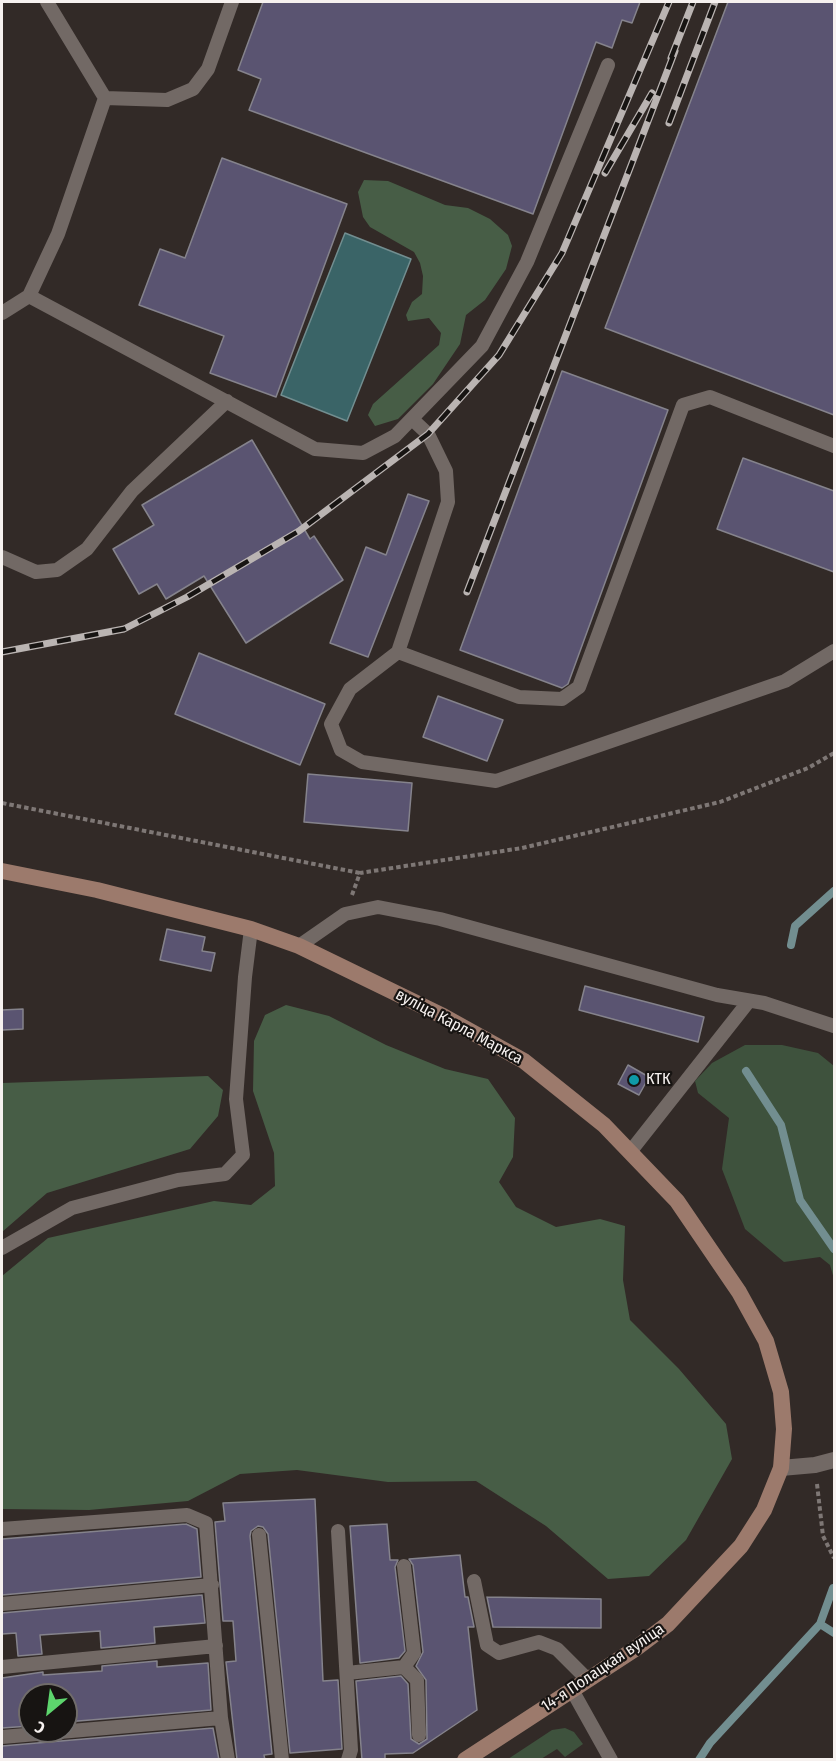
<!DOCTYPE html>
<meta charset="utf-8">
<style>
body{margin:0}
#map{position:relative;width:836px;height:1761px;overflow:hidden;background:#322a27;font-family:"Fira Sans Condensed",sans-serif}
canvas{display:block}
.frame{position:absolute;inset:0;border:3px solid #f6f1ef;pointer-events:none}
.north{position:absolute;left:18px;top:1683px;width:60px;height:60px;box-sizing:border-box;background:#171412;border:2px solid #706c6a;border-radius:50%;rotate:209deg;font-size:16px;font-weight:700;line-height:24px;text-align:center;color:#f6f1ef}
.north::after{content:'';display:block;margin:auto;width:21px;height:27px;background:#5dd56d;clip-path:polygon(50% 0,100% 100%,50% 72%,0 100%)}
</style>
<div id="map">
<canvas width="836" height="1761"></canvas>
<div class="frame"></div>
<div class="north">С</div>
</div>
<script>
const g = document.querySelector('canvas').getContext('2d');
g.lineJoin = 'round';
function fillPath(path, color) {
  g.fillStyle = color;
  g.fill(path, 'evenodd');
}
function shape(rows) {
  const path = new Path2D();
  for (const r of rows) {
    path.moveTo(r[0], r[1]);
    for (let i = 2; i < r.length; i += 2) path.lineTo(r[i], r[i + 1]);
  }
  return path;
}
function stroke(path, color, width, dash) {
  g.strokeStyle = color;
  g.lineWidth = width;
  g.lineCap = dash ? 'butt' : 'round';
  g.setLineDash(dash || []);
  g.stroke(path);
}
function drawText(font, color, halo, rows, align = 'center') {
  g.font = font + ' "Fira Sans Condensed",sans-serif';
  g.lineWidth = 4.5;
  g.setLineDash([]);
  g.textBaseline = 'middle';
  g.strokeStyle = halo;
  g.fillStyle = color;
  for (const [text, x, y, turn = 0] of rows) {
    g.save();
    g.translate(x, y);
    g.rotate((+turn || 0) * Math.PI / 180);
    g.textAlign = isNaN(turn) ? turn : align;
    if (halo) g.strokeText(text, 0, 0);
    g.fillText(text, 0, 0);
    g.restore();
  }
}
const green = shape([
 [745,1045,782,1045,818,1053,834,1066,834,1279,830,1265,820,1257,784,1262,745,1229,722,1169,729,1118,698,1093,695,1081,712,1063],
 [565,1728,574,1732,583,1744,565,1757,557,1749,541,1759,508,1759,552,1730]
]);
const forest = shape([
 [364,180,388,181,445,205,468,208,490,219,508,235,512,246,506,269,485,300,466,315,460,344,433,384,398,419,375,426,368,415,373,404,439,345,441,333,429,318,408,321,406,315,412,302,422,294,423,276,420,263,414,252,370,227,363,217,358,192],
 [286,1005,329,1016,386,1045,445,1069,488,1079,515,1118,513,1157,499,1182,516,1207,556,1227,600,1219,625,1226,623,1280,630,1320,679,1369,726,1424,732,1459,686,1540,649,1576,608,1579,546,1526,476,1481,388,1482,297,1470,240,1474,188,1501,89,1510,2,1509,2,1276,48,1238,214,1201,251,1205,275,1186,274,1153,253,1091,254,1041,265,1015],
 [208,1076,223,1090,218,1116,190,1149,47,1193,2,1232,2,1083]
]);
const water = shape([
 [345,233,411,259,347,421,281,395,345,233]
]);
const stream = shape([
 [791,945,795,926,834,891],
 [746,1071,781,1125,800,1200,834,1249],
 [820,1624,834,1633],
 [699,1760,710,1743,820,1624,833,1588]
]);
const building = shape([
 [263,2,640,2,632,23,622,20,612,48,596,42,533,214,249,110,261,79,238,70,263,2],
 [728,2,834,2,834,415,605,328,728,2],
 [222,158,347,204,276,397,210,373,224,336,139,305,160,249,185,258,222,158],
 [562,371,668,410,568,684,562,688,460,650,562,371],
 [252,440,310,539,314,536,343,580,246,643,204,576,166,599,157,584,139,594,113,549,154,525,142,505,252,440],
 [743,458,834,491,834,572,717,529,743,458],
 [408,494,429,501,368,657,330,643,366,547,386,555,408,494],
 [199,653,325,704,300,765,175,714,199,653],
 [438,696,503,720,487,761,423,737,438,696],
 [308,774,412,783,408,831,304,822,308,774],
 [167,929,205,937,202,951,215,953,211,971,160,960,167,929],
 [585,986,704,1017,698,1042,579,1010,585,986],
 [23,1009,23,1029,2,1030,2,1010,23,1009],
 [628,1065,649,1077,639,1095,618,1084,628,1065],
 [315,1499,323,1681,338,1680,342,1749,290,1753,268,1534,263,1527,258,1526,251,1531,250,1536,272,1754,264,1755,265,1760,237,1760,226,1662,236,1661,233,1621,223,1621,215,1522,225,1521,223,1503,315,1499],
 [186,1524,197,1529,201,1577,2,1595,2,1539,186,1524],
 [387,1524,390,1560,398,1560,395,1567,405,1651,399,1658,360,1663,350,1526,387,1524],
 [460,1555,465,1597,468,1597,474,1627,468,1627,477,1710,413,1753,385,1754,385,1760,362,1760,356,1681,401,1676,408,1684,411,1739,419,1744,427,1739,426,1680,416,1666,423,1652,413,1565,409,1559,460,1555],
 [202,1595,205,1623,154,1627,155,1643,101,1648,100,1631,40,1635,42,1654,18,1656,16,1633,2,1634,2,1613,202,1595],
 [487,1597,601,1599,601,1628,493,1627,487,1597],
 [157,1661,157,1667,208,1663,211,1710,66,1722,66,1695,30,1695,30,1726,2,1728,2,1678,43,1672,43,1675,102,1671,102,1666,157,1661],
 [213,1728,219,1760,2,1760,2,1746,213,1728]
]);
const path = shape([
 [2,803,360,873],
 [352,895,360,873,522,848,720,802,808,768,834,753],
 [817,1484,823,1536,834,1558]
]);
const service = shape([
 [47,2,105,98,58,234,29,296,315,449,363,453,395,436,482,346,527,262,608,65],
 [105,98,167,100,193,89,208,69,232,2],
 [2,313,29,296],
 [412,419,428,434,446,471,448,502,398,652,350,689,331,724,341,750,362,762,496,781,785,681,834,651],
 [2,557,36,572,57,570,87,549,132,491,227,401],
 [398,652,519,697,562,699,579,687,683,405,710,397,834,446],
 [299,946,345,914,378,907,440,919,717,995,764,1003,834,1026],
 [630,1152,749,1001],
 [2,1248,72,1208,178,1180,225,1174,243,1155,236,1099,245,977,251,929],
 [2,1529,187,1515,206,1523,221,1718,228,1760],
 [338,1531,351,1750,348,1760],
 [259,1535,282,1760],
 [474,1581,487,1645,499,1653,539,1642,557,1649,588,1680],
 [2,1604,212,1585],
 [2,1667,216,1646],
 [404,1667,417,1680,419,1735],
 [347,1673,404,1667,414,1653,404,1566],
 [572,1690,611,1760],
 [2,1737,221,1718]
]);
const minor = shape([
 [781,1468,815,1465,834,1460]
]);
const secondary = shape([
 [2,871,97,890,251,929,299,946,443,1016,524,1061,604,1125,677,1201,739,1292,766,1341,781,1392,784,1429,781,1468,764,1510,741,1546,668,1624,635,1649,465,1760]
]);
const rail = shape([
 [671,58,693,2],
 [669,123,715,2],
 [605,173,652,93],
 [467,592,675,51],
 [2,652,124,629,187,597,299,531,428,434,499,355,562,253,669,2]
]);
const markers = [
 [634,1080,6,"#0f9aa8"]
];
const streetNames = [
 ["вуліца Карла Маркса",459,1027,28],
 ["14-я Полацкая вуліца",603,1668,-34]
];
const poiNames = [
 ["КТК",646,1080]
];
fillPath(green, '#3e523d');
fillPath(forest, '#475d46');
fillPath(water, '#3a6467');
stroke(water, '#728e90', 1.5);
stroke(stream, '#728e90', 8);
fillPath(building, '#5a5471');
stroke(building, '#85838c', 1.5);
stroke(path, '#7e7775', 4, [4.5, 3]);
stroke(service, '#726965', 14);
stroke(minor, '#726965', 16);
stroke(secondary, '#9c7a6c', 16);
stroke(rail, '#bab4b2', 7);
stroke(rail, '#171412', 4.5, [14]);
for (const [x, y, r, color] of markers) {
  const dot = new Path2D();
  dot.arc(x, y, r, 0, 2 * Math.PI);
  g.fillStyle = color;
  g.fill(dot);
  stroke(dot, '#171412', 2);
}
drawText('16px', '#f6f1ef', '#171412', streetNames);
drawText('16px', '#f6f1ef', '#171412', poiNames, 'left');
</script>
